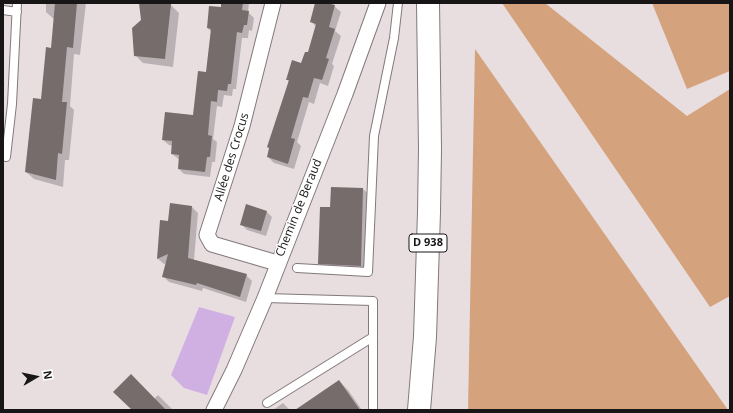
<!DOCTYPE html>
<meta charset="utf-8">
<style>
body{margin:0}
#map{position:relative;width:733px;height:413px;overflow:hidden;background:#e8dee0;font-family:"Open Sans",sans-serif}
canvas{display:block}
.frame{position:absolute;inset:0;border:4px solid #181516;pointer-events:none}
.north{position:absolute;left:16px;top:357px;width:40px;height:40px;-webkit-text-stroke:3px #fff;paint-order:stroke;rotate:81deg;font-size:11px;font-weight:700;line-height:16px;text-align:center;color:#181516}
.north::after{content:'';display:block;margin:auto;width:14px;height:18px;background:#181516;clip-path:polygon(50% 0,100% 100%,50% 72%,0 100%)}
</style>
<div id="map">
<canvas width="733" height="413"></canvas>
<div class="frame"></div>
<div class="north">N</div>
</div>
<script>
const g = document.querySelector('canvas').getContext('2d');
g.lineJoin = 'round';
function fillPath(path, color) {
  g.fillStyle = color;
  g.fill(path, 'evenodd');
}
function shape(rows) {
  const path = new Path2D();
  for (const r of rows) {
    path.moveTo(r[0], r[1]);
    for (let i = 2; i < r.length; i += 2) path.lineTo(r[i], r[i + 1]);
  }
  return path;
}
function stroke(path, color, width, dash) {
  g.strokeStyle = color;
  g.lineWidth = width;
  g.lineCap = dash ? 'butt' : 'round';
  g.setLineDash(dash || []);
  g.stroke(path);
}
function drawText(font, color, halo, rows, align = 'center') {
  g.font = font + ' "Open Sans",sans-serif';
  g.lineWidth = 3;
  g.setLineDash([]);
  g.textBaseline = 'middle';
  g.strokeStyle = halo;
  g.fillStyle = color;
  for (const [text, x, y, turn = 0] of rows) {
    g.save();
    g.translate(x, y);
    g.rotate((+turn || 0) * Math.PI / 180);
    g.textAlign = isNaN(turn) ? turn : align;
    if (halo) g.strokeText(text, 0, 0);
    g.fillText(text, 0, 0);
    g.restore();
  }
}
const green = shape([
 [502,3,545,3,687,116,730,89,730,296,710,307],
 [652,3,730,3,730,71,687,89],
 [475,49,728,410,468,410]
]);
const water = shape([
 [199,307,235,317,207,395,184,388,171,375]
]);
const shadow = shape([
 [46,3,86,3,80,55,74,54,70,106,74,110,69,160,65,160,63,187,34,179,26,172,52,49,55,20,46,12],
 [140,3,169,3,179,13,173,67,143,63,135,55,142,21],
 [222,3,249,3,248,12,254,18,252,31,249,30,248,38,242,38,236,89,233,89,232,96,224,95,222,107,217,106,213,139,217,142,215,162,212,162,210,177,184,174,179,169,180,160,172,154,173,146,169,145,163,140,194,116,207,73,211,32,208,28,222,9],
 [316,3,334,6,341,12,335,31,341,36,332,64,334,66,328,86,320,83,314,104,309,102,297,142,301,146,294,169,274,163,268,157,270,149,268,147,289,82,287,79,302,64,308,54,316,27,311,21],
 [363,189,372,197,370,274,328,272,319,263,331,208],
 [192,207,198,213,194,260,246,275,252,281,246,302,203,288,202,291,169,282,163,276,167,263,164,264,158,259,161,221,169,222],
 [266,211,272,217,266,236,247,230,241,224],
 [339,381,348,390,362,410,297,410],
 [158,395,173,410,133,410,154,399],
 [283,403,290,410,273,410]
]);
const building = shape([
 [55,3,77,3,73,48,67,47,62,102,67,102,62,154,58,153,56,180,25,172,33,98,41,99,46,47,51,48],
 [139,3,171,4,165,59,134,56,132,28,141,20],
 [221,3,243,3,242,10,249,11,247,25,244,25,242,33,237,32,231,84,228,84,227,91,218,90,217,102,211,101,208,135,212,136,210,157,207,157,205,172,178,169,179,155,171,154,172,141,162,140,165,112,193,115,198,71,206,72,211,29,207,28,209,6,221,7],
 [315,3,327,3,335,5,329,27,335,29,326,58,329,59,322,80,314,78,308,98,303,97,291,138,295,139,288,164,267,157,269,148,267,147,289,80,286,80,292,60,301,63,305,52,308,52,316,24,310,22],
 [331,187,363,188,361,266,318,264,320,207,330,207],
 [170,203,192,206,188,258,247,274,240,297,197,283,196,285,162,277,168,254,157,259,160,220,168,221],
 [246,204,267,211,261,231,240,225],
 [131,374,166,410,132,410,113,392],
 [339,380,360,410,295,410]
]);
const lane = shape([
 [3,10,17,12],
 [6,157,12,104,17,3],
 [297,268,368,272,374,136,394,38,398,3],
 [265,298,373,301,373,410],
 [267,403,373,337]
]);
const street = shape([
 [273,3,242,126,207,235,212,244,277,263],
 [214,410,234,370,265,298,345,94,378,3]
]);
const primary = shape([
 [419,410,425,337,429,212,430,149,428,3]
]);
const shields = [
 [428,243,38]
];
const shieldNames = [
 ["D 938",428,243]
];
const streetNames = [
 ["Allée des Crocus",232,157,-73],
 ["Chemin de Beraud",299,208,-68]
];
fillPath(green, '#d4a37d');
fillPath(water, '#d0b0e3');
fillPath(shadow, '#0003');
fillPath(building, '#756c6b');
stroke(lane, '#82797b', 10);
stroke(street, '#82797b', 17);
stroke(primary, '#82797b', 24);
stroke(lane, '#fff', 8);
stroke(street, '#fff', 15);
stroke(primary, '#fff', 22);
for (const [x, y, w] of shields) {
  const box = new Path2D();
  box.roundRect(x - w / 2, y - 9, w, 18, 3);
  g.fillStyle = '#fff';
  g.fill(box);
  stroke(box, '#181516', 1);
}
drawText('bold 11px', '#181516', null, shieldNames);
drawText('12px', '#181516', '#fff', streetNames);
</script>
